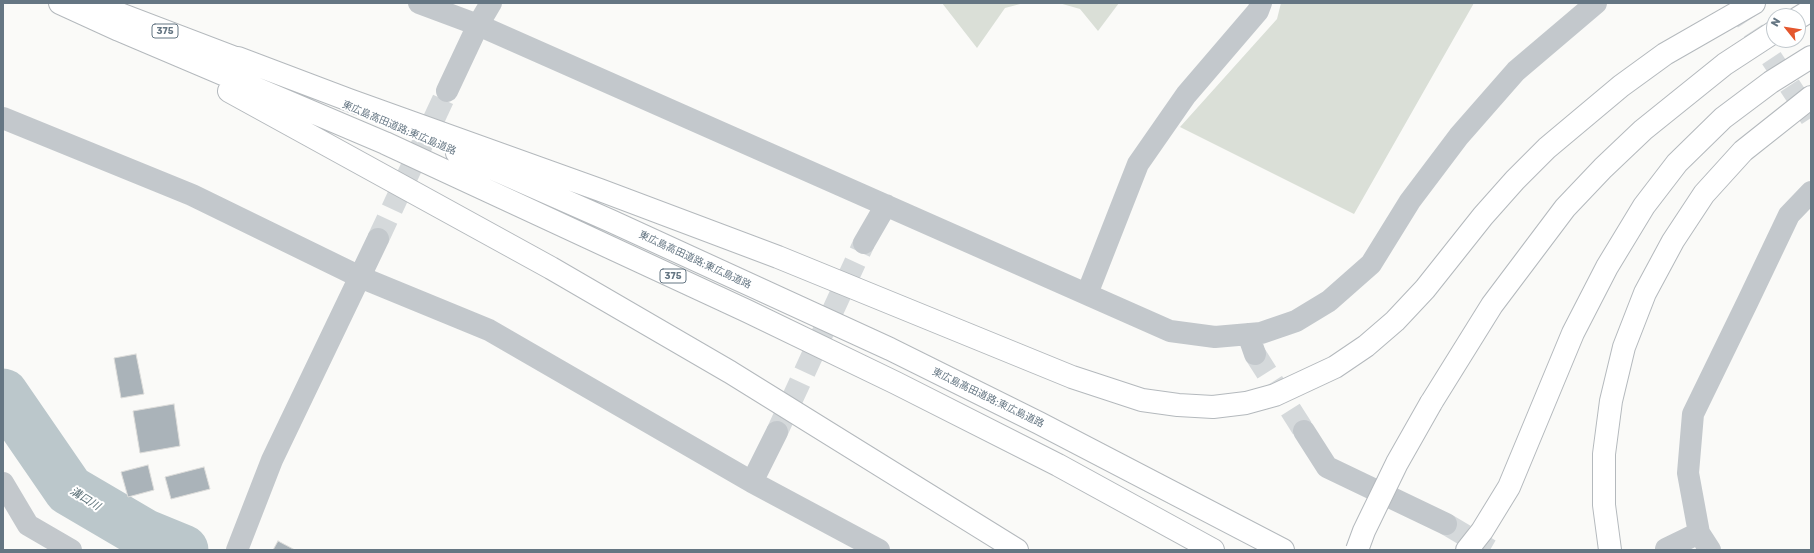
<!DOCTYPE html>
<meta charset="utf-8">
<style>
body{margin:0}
#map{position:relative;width:1814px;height:553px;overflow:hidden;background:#fafaf8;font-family:Rubik,sans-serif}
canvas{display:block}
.frame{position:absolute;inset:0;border:4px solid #657683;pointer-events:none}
.north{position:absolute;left:1766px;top:8px;width:40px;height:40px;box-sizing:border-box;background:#fff;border:1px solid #c1c8cd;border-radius:50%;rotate:300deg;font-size:11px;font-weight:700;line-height:16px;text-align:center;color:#657683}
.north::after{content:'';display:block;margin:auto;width:14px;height:18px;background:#e4572e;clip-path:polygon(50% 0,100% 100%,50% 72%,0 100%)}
</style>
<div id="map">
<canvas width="1814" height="553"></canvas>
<div class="frame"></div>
<div class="north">N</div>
</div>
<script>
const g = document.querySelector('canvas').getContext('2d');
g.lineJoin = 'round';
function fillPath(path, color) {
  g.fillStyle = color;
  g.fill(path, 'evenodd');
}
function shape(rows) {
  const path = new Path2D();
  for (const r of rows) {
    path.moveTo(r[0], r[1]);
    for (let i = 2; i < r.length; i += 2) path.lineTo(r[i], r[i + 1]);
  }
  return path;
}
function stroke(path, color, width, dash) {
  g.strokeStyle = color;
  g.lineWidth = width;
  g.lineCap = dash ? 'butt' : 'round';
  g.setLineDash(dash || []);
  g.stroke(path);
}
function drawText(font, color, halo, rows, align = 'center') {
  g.font = font + ' Rubik,"Noto Sans JP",sans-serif';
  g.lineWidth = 4;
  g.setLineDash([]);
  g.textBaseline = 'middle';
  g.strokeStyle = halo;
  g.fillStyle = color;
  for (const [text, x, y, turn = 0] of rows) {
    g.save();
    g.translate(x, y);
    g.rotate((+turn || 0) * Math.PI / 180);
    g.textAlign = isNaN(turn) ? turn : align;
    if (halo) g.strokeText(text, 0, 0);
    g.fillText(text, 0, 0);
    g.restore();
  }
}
const green = shape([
 [942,3,1024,3,1005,8,977,48],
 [1059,3,1119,3,1098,31,1080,9],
 [1281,3,1474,3,1354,214,1180,127,1277,19]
]);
const river = shape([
 [3,394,69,490,144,534,183,550]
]);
const building = shape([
 [136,354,144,394,121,398,114,358,136,354],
 [174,404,180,446,140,453,133,411,174,404],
 [148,465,154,490,128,497,121,472,148,465],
 [204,467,210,489,171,499,165,477,204,467],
 [278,541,295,550,273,550,278,541]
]);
const minorTunnel = shape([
 [1735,3,1811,118],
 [1255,354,1304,431],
 [777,432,864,243],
 [1446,524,1490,550]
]);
const tertiaryTunnel = shape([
 [378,239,447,91]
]);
const minor = shape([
 [478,25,1170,331,1215,337,1261,333,1296,321,1329,301,1371,264,1410,201,1459,136,1516,71,1596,3],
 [3,118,192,195,360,277,489,330,752,482,879,550],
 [864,243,886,205],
 [1087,294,1138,164,1186,95,1258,11,1261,3],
 [1248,334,1255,354],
 [1304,431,1327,467,1446,524],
 [752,482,777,432],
 [3,483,28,525,71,550],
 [1666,549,1699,533],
 [1710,550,1699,533,1688,473,1693,414,1748,301,1789,215,1811,192]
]);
const tertiary = shape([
 [419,3,478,25],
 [447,91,478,25,491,3],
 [237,550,272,460,378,239]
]);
const motorway = shape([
 [60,3,119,30,385,143,747,311,896,383,1058,465,1213,550],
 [91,3,251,64],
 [1798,18,1811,10],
 [238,58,349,100,600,190,778,257,1072,377,1142,400,1178,405,1213,407,1246,403,1275,395,1335,367,1366,346,1395,321,1425,289,1483,216,1515,180,1547,148,1621,86,1665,54,1754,3],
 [229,91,551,268,730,372,1017,550],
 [457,153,611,221,890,349,1039,423,1283,550],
 [1431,403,1492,305,1565,208,1603,168,1643,130,1725,64,1774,32],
 [1467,550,1482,531,1509,487,1573,333,1607,267,1644,206,1677,163,1723,118,1771,82,1811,57],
 [1610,550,1604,505,1604,454,1611,401,1624,347,1645,293,1673,241,1704,194,1743,151,1811,97]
]);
const motorwayBridge = shape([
 [1357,550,1364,531,1397,463,1431,403]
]);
const shields = [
 [165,31,26],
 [673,276,26]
];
const shieldNames = [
 ["375",165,31],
 ["375",673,276]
];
const streetNames = [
 ["東広島高田道路;東広島道路",399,128,23],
 ["東広島高田道路;東広島道路",695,260,25],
 ["東広島高田道路;東広島道路",988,398,26]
];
const waterNames = [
 ["溝口川",85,499,32]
];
fillPath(green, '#dadfd7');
stroke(river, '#bbc7cb', 51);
fillPath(building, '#aab3b9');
stroke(building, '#dcdcda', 1);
stroke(minorTunnel, '#d5d9db', 22, [22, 11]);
stroke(tertiaryTunnel, '#d5d9db', 22, [22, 11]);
stroke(motorway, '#b4b9bd', 24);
stroke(minor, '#c3c8cc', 22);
stroke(tertiary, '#c3c8cc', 22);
stroke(motorway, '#fff', 22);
stroke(motorwayBridge, '#b4b9bd', 24, []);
stroke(motorwayBridge, '#fff', 22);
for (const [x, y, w] of shields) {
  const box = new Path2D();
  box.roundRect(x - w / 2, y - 7, w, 14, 3);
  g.fillStyle = '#fff';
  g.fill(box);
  stroke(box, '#657683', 1);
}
drawText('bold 9px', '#657683', null, shieldNames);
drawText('10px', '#657683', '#fff', streetNames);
drawText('italic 11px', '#60757c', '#fff', waterNames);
</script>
